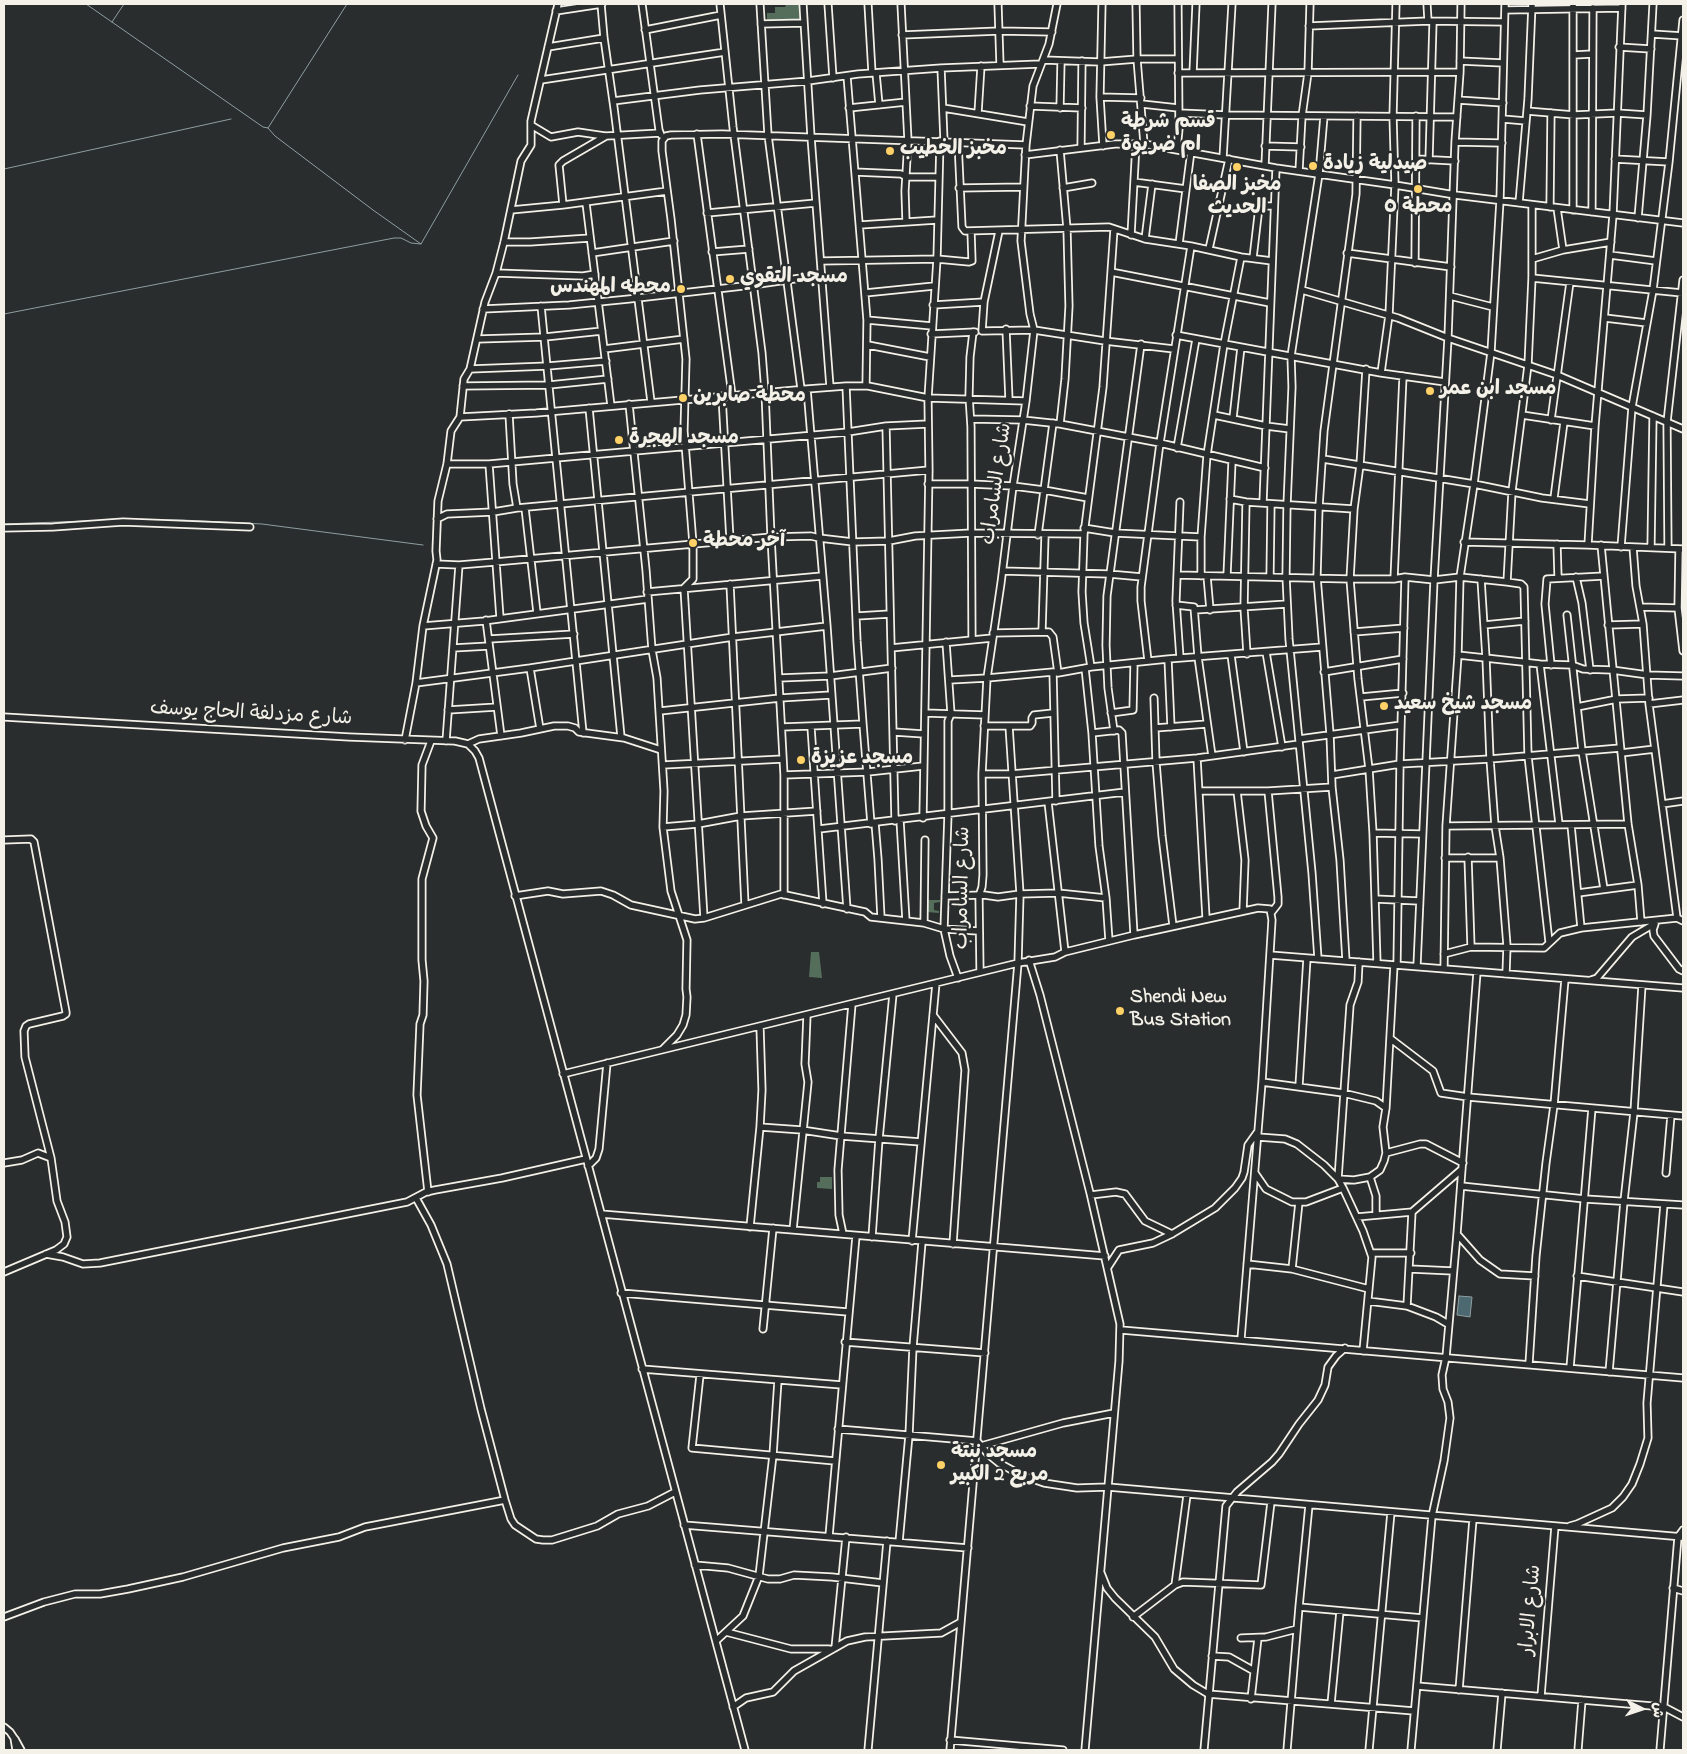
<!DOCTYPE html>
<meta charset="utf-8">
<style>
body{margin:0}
#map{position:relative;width:1687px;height:1754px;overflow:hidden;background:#2a2d2e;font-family:"Indie Flower","Playpen Sans Arabic",sans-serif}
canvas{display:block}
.frame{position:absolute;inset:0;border:5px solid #f4f1e8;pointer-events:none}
.north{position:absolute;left:1617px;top:1684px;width:50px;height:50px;-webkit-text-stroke:4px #2a2d2e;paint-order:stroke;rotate:94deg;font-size:14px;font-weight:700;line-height:20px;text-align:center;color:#f4f1e8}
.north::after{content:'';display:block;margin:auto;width:18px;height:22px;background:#f4f1e8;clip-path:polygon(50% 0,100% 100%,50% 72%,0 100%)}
</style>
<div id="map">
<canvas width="1687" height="1754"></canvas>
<div class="frame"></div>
<div class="north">ش</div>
</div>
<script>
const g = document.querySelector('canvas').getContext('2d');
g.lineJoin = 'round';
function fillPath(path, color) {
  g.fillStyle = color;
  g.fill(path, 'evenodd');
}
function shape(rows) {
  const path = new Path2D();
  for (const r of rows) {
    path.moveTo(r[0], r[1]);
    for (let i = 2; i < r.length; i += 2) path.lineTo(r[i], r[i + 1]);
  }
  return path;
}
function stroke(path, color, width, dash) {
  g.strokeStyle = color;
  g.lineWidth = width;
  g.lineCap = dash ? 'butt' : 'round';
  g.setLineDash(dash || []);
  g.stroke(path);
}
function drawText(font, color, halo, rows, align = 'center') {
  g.font = font + ' "Indie Flower","Playpen Sans Arabic",sans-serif';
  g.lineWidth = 4.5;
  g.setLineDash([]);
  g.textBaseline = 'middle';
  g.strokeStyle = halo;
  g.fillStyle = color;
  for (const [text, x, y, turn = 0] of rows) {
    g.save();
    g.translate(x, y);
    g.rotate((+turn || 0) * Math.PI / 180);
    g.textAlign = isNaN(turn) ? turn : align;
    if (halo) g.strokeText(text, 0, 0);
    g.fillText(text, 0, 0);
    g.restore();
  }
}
const green = shape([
 [786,4,801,4,801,21,767,21,767,13,775,13,775,7,785,7],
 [927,900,940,900,940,902,934,903,934,910,939,911,939,913,927,912],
 [811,952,819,952,822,978,809,977],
 [820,1177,832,1177,832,1189,817,1188,817,1182,820,1182]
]);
const water = shape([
 [1459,1296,1472,1297,1470,1317,1457,1315,1459,1296]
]);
const stream = shape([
 [86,4,263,127,268,128,347,4],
 [112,22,124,4],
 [268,128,275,136,373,210,421,244,518,75],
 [4,169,231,119],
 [4,314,394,238,401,238,411,243,421,244],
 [133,520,182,520,262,524,423,545],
 [4,524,111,520]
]);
const minor = shape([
 [601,4,604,38,614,108,651,402],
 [642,4,659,130,661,135],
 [720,4,733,127,762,353,765,392,771,537,784,775,784,895],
 [760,4,768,135,801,389],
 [803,4,811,137,830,387],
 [828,4,833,78],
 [868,4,872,73],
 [901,4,908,141,905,191,906,222],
 [998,4,1000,65],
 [1102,4,1100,97,1103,146],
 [1136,4,1137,59,1144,144],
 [1427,4,1428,21],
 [1505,10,1622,8],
 [556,11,602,4],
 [761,24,804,23],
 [1309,26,1428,21,1504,22],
 [645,30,721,15],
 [1652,34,1683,36],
 [902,35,999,31,1052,32],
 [548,47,604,38],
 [1619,47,1651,49],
 [1574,55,1592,54],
 [1044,60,1100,62,1137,59,1178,59],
 [1460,61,1503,63],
 [941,68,944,141],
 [876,73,879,105],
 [1178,73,1460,72],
 [1193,73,1196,4],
 [847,76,867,320,866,386],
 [541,80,725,52],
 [1100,97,1141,98],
 [1458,100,1503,103],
 [613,101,700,90,808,81,858,74,941,68,1040,64],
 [1142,104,1178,108],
 [1030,106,1082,108],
 [849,108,906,102],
 [943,108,1028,122],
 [1060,108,1061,61],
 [1527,111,1574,115,1617,113,1647,115],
 [978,113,981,66],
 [1179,113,1227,115,1457,117],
 [1503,119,1526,121],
 [531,125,551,137,578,132,605,136],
 [660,133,606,136,563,161,559,165,563,205,667,191],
 [697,134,732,395],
 [958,142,962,227,965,231,1109,227,1145,239,1191,246,1241,257,1272,261],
 [1455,142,1502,143],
 [1265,146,1301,147],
 [1081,148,1082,61],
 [1177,149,1179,129,1178,4],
 [1060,150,1067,229,1069,306,1065,379,1060,424],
 [1025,155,1115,144,1144,144,1276,168,1395,185,1455,195,1683,223],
 [1223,158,1232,4],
 [1417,159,1455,161],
 [1615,159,1669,162],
 [1429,160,1433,22],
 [1265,166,1272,4],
 [1299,171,1302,116,1308,73,1310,4],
 [855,172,901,174,906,177,939,177],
 [1134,182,1186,189],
 [959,188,1023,187],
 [1063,188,1092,183],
 [586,203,611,406],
 [1519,203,1528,99,1532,4],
 [1550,207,1551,113],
 [1557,208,1563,250],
 [511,210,563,205],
 [1573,210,1573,4],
 [1592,212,1593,8],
 [707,213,816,203],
 [1638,218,1647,115,1653,4],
 [860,225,937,220],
 [999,231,984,302,982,331,1034,330,1105,341,1174,349],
 [1131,235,1136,144],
 [1145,239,1152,184],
 [504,242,530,242,590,238],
 [1179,244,1191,151],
 [1209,249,1229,159],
 [712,252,749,249],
 [592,253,674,241],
 [1347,253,1451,267],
 [1610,255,1656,261],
 [1253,258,1259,207,1261,206,1274,206],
 [1532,259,1563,250,1611,242],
 [821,261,937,259,969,262,972,261,971,231],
 [1415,263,1416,116],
 [1111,272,1270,303],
 [496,273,583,276,595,274],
 [1532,278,1682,293],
 [1302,290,1398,318,1448,338,1557,375,1683,429],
 [865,293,934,286],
 [1450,296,1493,307],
 [933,305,984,302],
 [541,306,583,733],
 [483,309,569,305,629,299,752,285,822,275],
 [1605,318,1647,323],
 [867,320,932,326],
 [1006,329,1009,400],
 [931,334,975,332],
 [1176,335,1381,373,1445,382],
 [478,339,545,337,602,331],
 [868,345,930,357],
 [604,349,684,339],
 [470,369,548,366,606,361],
 [1366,369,1360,465,1354,509,1350,579,1358,679,1369,769,1373,833,1377,963],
 [1381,373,1389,315,1395,185,1393,116,1396,4],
 [463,386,549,385,608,379],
 [846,386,868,386,928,398,1026,401],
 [807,389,846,386,857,641,863,724],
 [722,396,730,540],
 [629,404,646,570,652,650,657,678,664,791,663,827,671,891,687,940,686,989,687,997,686,1015,683,1025,677,1035,663,1049],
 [589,408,621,737],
 [1214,415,1266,426,1290,429],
 [1522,415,1595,426],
 [460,417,536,413,807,389,827,626,847,909],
 [1233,418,1241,347],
 [971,419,1023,420,1060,424,1160,443,1265,468],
 [1551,420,1570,282],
 [886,426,895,821],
 [1177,448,1196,339],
 [1323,459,1474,484,1542,498,1590,504],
 [447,464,489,464,848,432,886,426,928,424],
 [489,464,500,618],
 [928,484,971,484,1013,486,1044,490,1088,498],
 [1554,498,1564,422],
 [1230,499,1246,502,1354,509],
 [1246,502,1244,608,1247,654],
 [1263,503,1276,168],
 [517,508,929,470],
 [525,508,537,613],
 [437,519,447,514,493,512,517,508,513,484,509,414],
 [4,528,53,527,123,522,250,527],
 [1084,528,1115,533,1201,537],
 [1038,535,1053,423],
 [1464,542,1588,545,1595,426,1613,215,1622,4],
 [1557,544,1558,577],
 [1588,545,1683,549],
 [1601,545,1628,824,1638,885,1641,922],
 [1621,547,1632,407,1653,290,1669,162,1683,20],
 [1633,547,1636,586,1643,624,1649,704,1677,918],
 [1651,547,1653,416],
 [1668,548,1667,422,1683,280],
 [1679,549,1678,608,1683,651],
 [436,564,459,565,495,562,771,537,811,536,819,538,853,542,889,541,915,536,971,533,1084,534],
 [1003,571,1109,574,1142,577],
 [1177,575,1350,579,1394,579,1405,577,1434,580,1460,577,1507,582,1512,491,1528,365,1532,278,1532,205],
 [1201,576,1201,537,1207,455,1224,344,1241,257],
 [1207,576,1210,610],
 [1227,576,1232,461],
 [1270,577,1271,504],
 [1576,577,1582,603,1590,670],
 [1394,579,1403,376],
 [1481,579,1486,658,1490,759,1495,826,1500,858,1507,946,1506,974],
 [1507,582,1521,584,1524,587,1528,756,1549,942],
 [730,584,745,905],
 [647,592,822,576],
 [1176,605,1194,607,1198,657,1212,756],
 [1641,607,1678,608],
 [1195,610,1287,604],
 [1567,615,1582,751,1604,889],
 [857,616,890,614],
 [486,620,501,736],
 [1484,625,1525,621],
 [1608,625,1643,624],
 [423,626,484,621,648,599],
 [1042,631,1045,535],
 [1354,632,1404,628],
 [993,633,1049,632,1053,637,1058,673],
 [489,639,574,634],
 [972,639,971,427,969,396,970,357,973,332],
 [946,642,951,714,948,721,948,814,944,929,950,956,958,978],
 [453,648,489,646],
 [891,648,992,638],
 [1266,652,1282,747],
 [1231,655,1244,752],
 [1458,655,1540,664,1572,665,1583,669,1612,670,1648,675,1683,676],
 [1180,658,1176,601,1180,502],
 [1168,659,1171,727],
 [1148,661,1141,601,1141,587,1160,443,1191,246],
 [1540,664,1559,824],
 [1551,665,1545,604,1547,579,1604,576],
 [1091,667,1084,623,1082,592,1084,534,1103,387,1114,229],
 [530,668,540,729],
 [1085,668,1092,733,1099,846,1106,898,1109,941],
 [1053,672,1056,801],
 [1324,672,1403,659],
 [779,678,830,676,892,668],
 [987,678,1053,672,1058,673,1091,667,1168,659,1322,647],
 [950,680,987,678],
 [416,683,530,668,733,637,827,626],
 [1361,697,1403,693],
 [1154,698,1156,762,1162,836,1173,926],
 [1649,704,1683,700],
 [1577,707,1617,699,1649,698],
 [448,710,497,707],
 [660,711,780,698,831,695],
 [925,713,985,715],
 [1111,713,1133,710,1134,663],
 [4,717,349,737,455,741,468,744,475,751,479,758,745,1750],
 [984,726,1030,726,1032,723,1032,718,1034,715,1053,713],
 [782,727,863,724,871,824],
 [811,727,823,904],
 [1155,728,1207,724],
 [1114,731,1108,688,1106,645,1107,596,1141,344],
 [894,732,924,734],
 [1092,733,1119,730,1122,733,1134,935],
 [1299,739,1401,725],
 [405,740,416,683,423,626,437,560,436,551,438,501,447,464,451,431,460,417,464,379,470,369,485,302,496,273,504,242,521,161,531,145,531,121,558,4],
 [446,741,459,565],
 [468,744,479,739,521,733,554,726,568,726,575,728,579,732,624,738,661,750],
 [1621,753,1655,749],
 [1197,758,1206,918],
 [663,765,783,759],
 [982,774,1011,774,1197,758,1299,744],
 [784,775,868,772,923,766],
 [1332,775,1400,764,1490,759,1620,748],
 [1199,791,1268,791,1332,787],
 [1237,791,1245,860,1243,911],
 [1268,791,1278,897,1278,904,1271,913],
 [1048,802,1065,952],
 [1662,804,1683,801],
 [923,818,929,470,928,398,937,259,940,141],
 [900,820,906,921],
 [875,823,878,859,881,918],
 [1571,825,1581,928],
 [1446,826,1628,824],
 [663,827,698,824,741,816,817,811],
 [819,829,1125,792],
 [1373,833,1422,834],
 [4,840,31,839,34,842,66,1012,66,1014,63,1016,29,1024,26,1026,24,1031,25,1057,51,1158],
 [1468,857,1471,947],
 [1445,858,1500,858],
 [1578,893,1638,885],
 [515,896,548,891,563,894,601,891,613,895,631,905,695,919,704,918,781,894,865,912,871,917,924,923,944,929,978,931],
 [945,896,984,895,998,897,1020,894,1058,893,1106,898],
 [1375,899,1419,901],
 [704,918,684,588,693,579,693,544,684,431,686,359,671,219,662,151,662,141,666,136,671,135,722,134,1026,145],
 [924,923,925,840],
 [1655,924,1653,930,1654,936,1679,969,1683,971],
 [1444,954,1471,947,1544,948,1560,933,1581,928,1677,918,1683,921],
 [1270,955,1683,988],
 [1318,959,1312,873,1289,639,1286,576,1287,505,1292,387,1291,356,1319,174,1324,116],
 [1029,960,1040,995,1090,1193,1120,1324,1119,1361,1085,1750],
 [1346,961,1340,860,1332,787,1330,734,1317,577,1319,507,1324,431,1356,194,1357,116],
 [1359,962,1358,982,1350,1005,1338,1179,1354,1180,1370,1177,1380,1170,1384,1161,1386,1153,1383,1127,1386,1108,1394,965],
 [1397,965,1400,764,1405,577],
 [1417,966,1434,580,1448,338,1455,142,1460,72,1461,4],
 [1444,969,1446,826,1458,655,1460,577,1474,484,1491,352,1500,200,1505,4],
 [980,972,979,896,982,887,983,875,982,774,987,678,1001,583,1013,486,1026,401,1034,330,1030,314,1021,241,1026,145,1033,86,1049,44,1057,4],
 [1591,980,1597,978,1632,937,1654,924],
 [933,1015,962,1053,965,1070,953,1244],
 [1391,1039,1433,1071,1441,1093,1468,1097,1683,1116],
 [563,1074,1018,963,1055,957,1065,952,1134,935,1258,908,1270,909,1272,920,1262,1082,1241,1339],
 [1262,1082,1343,1093,1376,1101,1386,1108],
 [1299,1086,1307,958],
 [760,1127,802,1130,841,1136,921,1142],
 [1258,1137,1285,1139,1297,1144,1324,1165,1338,1179,1343,1188,1363,1231,1372,1257,1363,1351],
 [1386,1153,1420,1144,1426,1144,1463,1163],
 [4,1163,22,1160,38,1153,51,1158,57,1201,65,1222,67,1237,64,1244,56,1250,4,1272],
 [588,1166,596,1158,599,1149,607,1063],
 [1255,1173,1266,1189,1292,1202,1306,1202,1343,1188],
 [1666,1173,1671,1115],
 [1370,1177,1376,1196,1376,1215],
 [1461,1186,1585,1199,1683,1205],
 [428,1192,417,1095,420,1024,423,1015,424,981,422,960,422,879,433,838,426,826,421,811,422,765,431,741],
 [1091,1195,1116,1192,1125,1194,1145,1221,1172,1234],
 [416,1198,431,1225,447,1264,481,1409,505,1500,511,1519,515,1525,536,1539,543,1540,552,1540,597,1526,618,1514,648,1506,675,1492],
 [601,1214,1105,1256],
 [1357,1217,1412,1212,1462,1169],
 [750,1227,760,1127,762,1090,760,1027],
 [793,1230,808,1082,805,1064,807,1015],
 [843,1234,839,1215,838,1170,852,1004],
 [1457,1234,1480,1260,1500,1274,1535,1276],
 [872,1237,879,1139,893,994],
 [912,1241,936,983],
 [1371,1253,1411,1253],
 [46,1254,63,1257,83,1264,100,1263,407,1202,426,1192,435,1190,502,1178,586,1159],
 [1247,1264,1292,1269,1369,1289],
 [1108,1267,1119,1250,1153,1243,1172,1234,1215,1208,1235,1188,1242,1178,1244,1172,1248,1145,1258,1131],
 [1292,1269,1299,1202],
 [1410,1269,1453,1271],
 [1577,1276,1683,1292],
 [621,1293,848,1312],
 [1368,1301,1407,1306,1436,1317,1448,1324],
 [1407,1306,1412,1212],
 [763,1329,773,1228],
 [1121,1330,1683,1378],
 [845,1342,985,1353],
 [1529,1364,1536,1256,1546,1163,1554,1105,1565,979],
 [1570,1368,1592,1108],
 [642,1369,842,1385],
 [1609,1372,1624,1201,1634,1112,1642,985],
 [700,1375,692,1448,835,1461],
 [838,1429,977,1441,988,1454,999,1463,1021,1475,1044,1483,1077,1488,1108,1487,1683,1537],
 [981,1446,1063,1423,1114,1413],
 [684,1525,968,1548],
 [1570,1526,1577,1524,1612,1508,1623,1497,1632,1484,1640,1464,1648,1438,1647,1403,1664,1204],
 [829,1536,856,1236],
 [899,1542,909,1435,913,1347,922,1242],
 [695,1565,728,1568,768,1579,780,1579,794,1575,832,1577,883,1583],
 [1101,1573,1107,1588,1115,1598,1155,1637,1174,1669,1193,1685,1208,1694,1414,1711],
 [1175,1585,1187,1495],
 [1673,1588,1683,1591],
 [1299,1607,1423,1618],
 [4,1617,44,1602,75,1594,100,1594,128,1589,183,1577,283,1548,339,1537,365,1527,505,1500],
 [1133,1617,1175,1585,1183,1582,1261,1585,1271,1502],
 [726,1632,791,1649,829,1649],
 [1241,1638,1266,1637,1297,1629],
 [716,1641,743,1616,759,1576,773,1455,778,1380],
 [835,1648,846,1537],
 [1212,1656,1229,1657,1254,1671],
 [1417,1686,1664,1707,1683,1717],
 [1459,1690,1473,1519],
 [1541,1696,1555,1526],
 [1251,1699,1258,1638],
 [1331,1704,1340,1611],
 [733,1707,746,1698,773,1692,794,1671,847,1641,865,1637,941,1633,961,1622],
 [4,1727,10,1732,14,1738,16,1750],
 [15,1739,21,1750],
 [950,1740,1063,1750],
 [868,1750,887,1541],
 [950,1750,1018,963,1020,894,1009,726],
 [1204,1750,1226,1506,1237,1492,1272,1462,1279,1454,1299,1424,1318,1400,1325,1385,1328,1367,1336,1356,1345,1348],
 [1287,1750,1299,1607,1309,1505],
 [1369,1750,1391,1512],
 [1411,1750,1432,1516,1444,1461,1450,1418,1448,1402,1443,1389,1442,1375,1446,1357,1457,1234,1477,972],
 [1497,1750,1502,1693],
 [1578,1750,1582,1700],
 [1660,1750,1678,1537,1683,1530]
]);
const markers = [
 [1111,135,5,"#ffd166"],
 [890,151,5,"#ffd166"],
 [1313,166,5,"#ffd166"],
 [1237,167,5,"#ffd166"],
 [1418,189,5,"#ffd166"],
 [730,279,5,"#ffd166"],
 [681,289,5,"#ffd166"],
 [1430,391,5,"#ffd166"],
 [683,398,5,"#ffd166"],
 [619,440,5,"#ffd166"],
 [693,543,5,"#ffd166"],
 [1384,706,5,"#ffd166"],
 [801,760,5,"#ffd166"],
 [1120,1011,5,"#ffd166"],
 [941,1465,5,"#ffd166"]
];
const poiNames = [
 ["قسم شرطة",1121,124],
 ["ام ضريوة",1121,147],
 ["مخبز الخطيب",900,151],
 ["صيدلية زيادة",1323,166],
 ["مخبز الصفا",1237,187,"center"],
 ["الحديث",1237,210,"center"],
 ["محطة ٥",1418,209,"center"],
 ["مسجد التقوي",740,279],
 ["محطه المهندس",671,289,"right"],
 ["مسجد ابن عمر",1440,391],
 ["محطة صابرين",693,398],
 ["مسجد الهجرة",629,440],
 ["آخر محطة",703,543],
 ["مسجد شيخ سعيد",1394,706],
 ["مسجد عزيزة",811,760],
 ["Shendi New",1130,999],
 ["Bus Station",1130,1022],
 ["مسجد نبتة",951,1454],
 ["مربع 2 الكبير",951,1477]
];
const streetNames = [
 ["شارع السامراب",998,484,-82],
 ["شارع مزدلفة الحاج يوسف",251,715,3],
 ["شارع السامراب",964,888,-89],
 ["شارع الابرار",1532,1610,-85]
];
fillPath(green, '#556e5c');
fillPath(water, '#4c6870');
stroke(water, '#8f9fa0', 1);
stroke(stream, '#8f9fa0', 1);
stroke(minor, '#f4f1e8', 9);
stroke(minor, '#2a2d2e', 5.5);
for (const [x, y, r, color] of markers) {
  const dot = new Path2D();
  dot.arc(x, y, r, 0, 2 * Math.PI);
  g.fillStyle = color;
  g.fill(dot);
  stroke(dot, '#2a2d2e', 2);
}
drawText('bold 20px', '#f4f1e8', '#2a2d2e', poiNames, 'left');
drawText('20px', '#f4f1e8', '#2a2d2e', streetNames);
</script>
